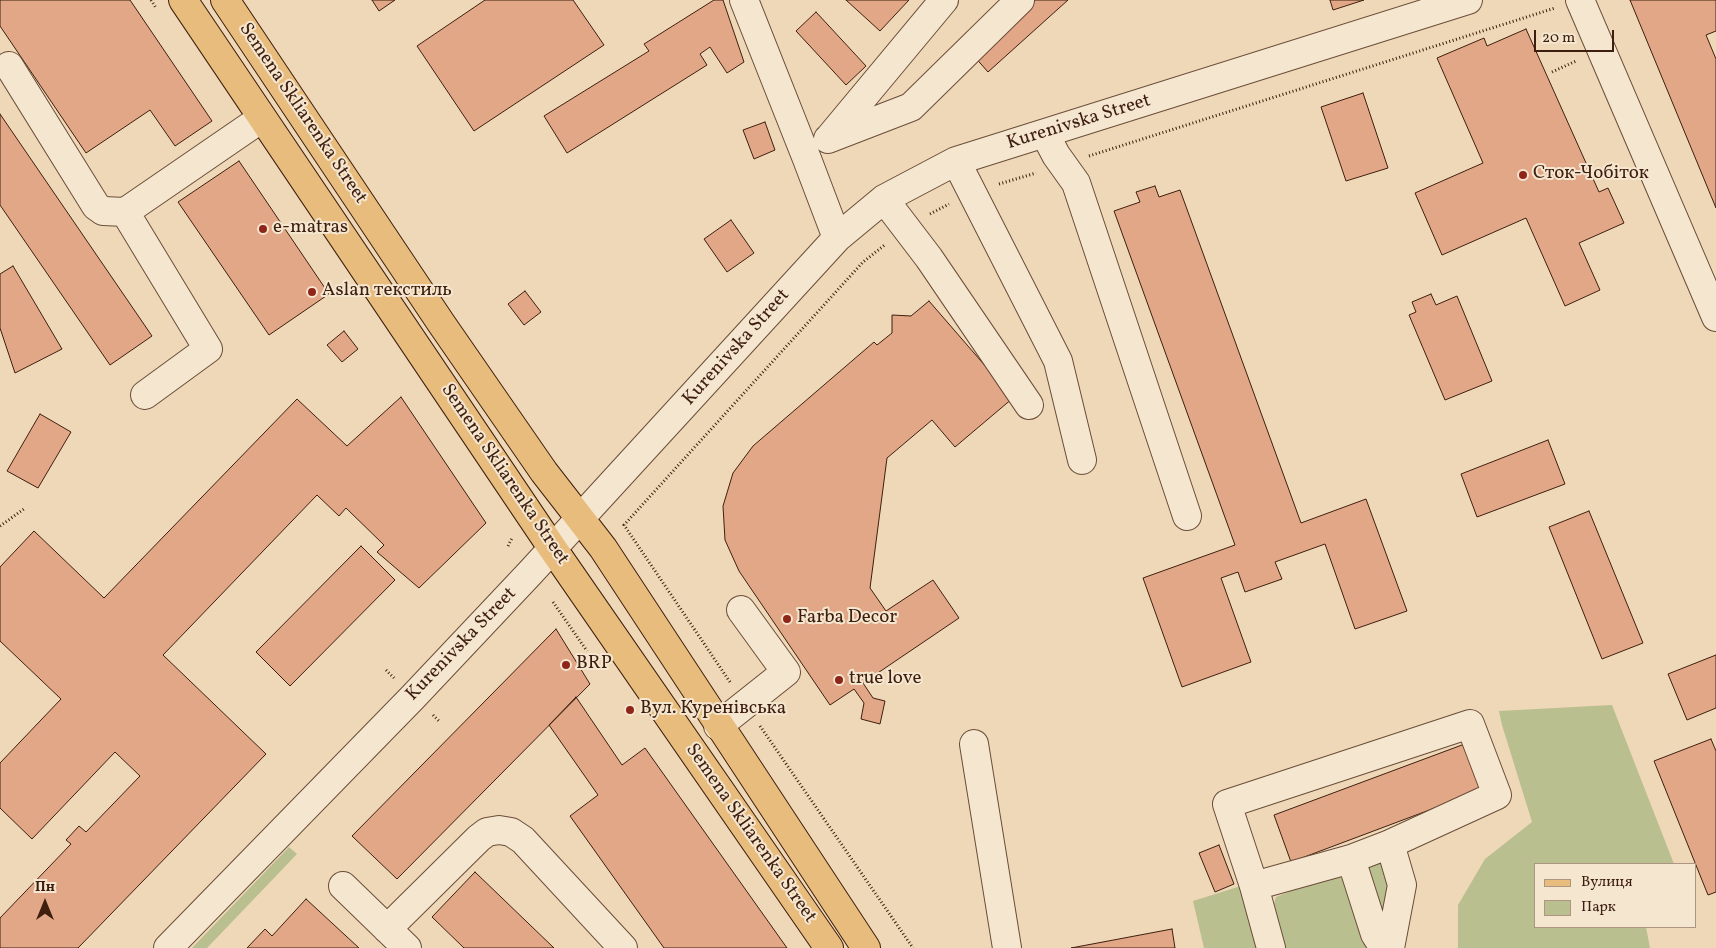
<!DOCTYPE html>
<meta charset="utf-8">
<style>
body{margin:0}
#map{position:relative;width:1716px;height:948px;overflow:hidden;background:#efd8b7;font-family:Vollkorn,serif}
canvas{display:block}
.legend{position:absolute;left:1534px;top:863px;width:162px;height:65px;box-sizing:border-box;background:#f5e6d0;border:1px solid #ac9683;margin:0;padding:6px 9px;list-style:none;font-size:15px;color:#3e1f0f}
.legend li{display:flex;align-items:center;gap:10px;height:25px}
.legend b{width:25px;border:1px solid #ac9683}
.north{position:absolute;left:20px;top:878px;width:50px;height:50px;-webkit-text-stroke:4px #f5e6d0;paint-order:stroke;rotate:0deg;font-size:14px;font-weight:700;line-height:20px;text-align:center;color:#3e1f0f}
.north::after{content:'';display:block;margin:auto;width:18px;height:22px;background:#3e1f0f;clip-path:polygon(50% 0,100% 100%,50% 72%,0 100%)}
.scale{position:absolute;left:1534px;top:30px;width:80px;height:22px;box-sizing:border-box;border:2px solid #3e1f0f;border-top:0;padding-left:6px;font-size:15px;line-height:18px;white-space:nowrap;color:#3e1f0f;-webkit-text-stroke:4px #f5e6d0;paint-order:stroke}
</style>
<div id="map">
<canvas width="1716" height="948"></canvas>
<ul class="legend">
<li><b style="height:6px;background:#e8bc7c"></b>Вулиця</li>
<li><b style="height:14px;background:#b9bf8e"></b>Парк</li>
</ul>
<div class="north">Пн</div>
<div class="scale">20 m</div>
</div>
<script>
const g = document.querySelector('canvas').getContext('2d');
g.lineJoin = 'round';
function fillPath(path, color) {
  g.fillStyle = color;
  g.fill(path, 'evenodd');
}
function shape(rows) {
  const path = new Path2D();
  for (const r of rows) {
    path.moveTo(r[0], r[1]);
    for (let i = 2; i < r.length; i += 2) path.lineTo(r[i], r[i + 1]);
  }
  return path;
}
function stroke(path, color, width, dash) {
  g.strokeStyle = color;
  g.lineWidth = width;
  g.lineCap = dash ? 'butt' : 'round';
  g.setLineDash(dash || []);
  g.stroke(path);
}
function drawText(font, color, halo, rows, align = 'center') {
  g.font = font + ' Vollkorn,serif';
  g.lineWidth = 4;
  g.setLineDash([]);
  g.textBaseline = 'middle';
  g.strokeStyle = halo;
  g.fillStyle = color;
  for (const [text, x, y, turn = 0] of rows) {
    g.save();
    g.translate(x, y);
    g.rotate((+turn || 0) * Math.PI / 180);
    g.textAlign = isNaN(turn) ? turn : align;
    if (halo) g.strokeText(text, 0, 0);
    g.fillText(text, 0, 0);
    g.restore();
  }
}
const green = shape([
 [1612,705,1674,864,1535,864,1535,927,1646,927,1650,948,1458,948,1458,905,1485,859,1532,822,1502,725,1499,711],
 [289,847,297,854,207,948,192,948],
 [1384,857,1395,883,1383,920,1366,878,1367,864],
 [1333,874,1352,884,1371,948,1279,948,1270,916,1276,897],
 [1244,885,1261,948,1204,948,1193,901]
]);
const building = shape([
 [0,0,130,0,212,121,175,146,150,110,86,153,0,26,0,0],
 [372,0,395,0,379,11,372,0],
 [485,0,573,0,604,45,474,131,417,46,485,0],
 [714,0,723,0,744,62,727,73,710,47,700,54,707,65,567,153,544,116,649,51,644,44,714,0],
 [846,0,909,0,880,31,846,0],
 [1035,0,1068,0,988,72,973,55,1035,0],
 [1330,0,1364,0,1333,10,1330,0],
 [1630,0,1716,0,1716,31,1706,35,1716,59,1716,208,1630,0],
 [816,12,866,66,846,85,796,31,816,12],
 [1526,29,1599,192,1608,188,1624,223,1579,243,1600,290,1565,306,1526,218,1442,255,1415,193,1483,163,1437,58,1484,38,1487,46,1526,29],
 [1363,93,1388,168,1346,181,1321,107,1363,93],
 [0,114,152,336,110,365,0,205,0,114],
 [765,122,775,150,754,159,743,130,765,122],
 [239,161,329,294,269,335,178,202,239,161],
 [1155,186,1159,197,1180,190,1301,523,1366,499,1407,611,1355,629,1325,544,1275,562,1282,579,1245,592,1238,572,1221,578,1251,662,1182,687,1143,578,1235,545,1114,211,1140,202,1136,192,1155,186],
 [731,220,754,253,727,272,704,239,731,220],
 [13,266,62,349,15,373,0,328,0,274,13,266],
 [525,291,541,312,524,325,508,304,525,291],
 [1431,294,1436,305,1457,296,1492,381,1445,400,1409,315,1416,312,1412,302,1431,294],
 [929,301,1013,398,955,447,932,420,887,458,870,588,886,611,933,580,959,618,863,683,873,698,885,701,880,724,861,719,864,703,854,689,830,705,739,571,725,540,723,506,733,473,753,446,874,342,877,345,892,333,892,315,911,316,929,301],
 [344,331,358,349,342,362,327,345,344,331],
 [401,397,486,523,419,588,377,552,384,545,346,508,339,516,317,495,163,655,266,754,78,948,0,948,0,918,71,844,66,840,79,826,86,832,140,776,115,752,32,839,0,808,0,763,61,699,0,641,0,567,34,531,104,598,297,399,347,446,401,397],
 [40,414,71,432,38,488,7,471,40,414],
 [1548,440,1565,484,1477,517,1461,474,1548,440],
 [1589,511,1643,643,1602,659,1549,527,1589,511],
 [361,546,395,580,290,686,256,652,361,546],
 [556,629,590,684,397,879,352,836,556,629],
 [1716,655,1716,708,1687,720,1668,674,1716,655],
 [576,697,622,765,645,748,787,948,664,948,570,816,598,795,549,725,576,697],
 [1711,739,1716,751,1716,892,1708,895,1654,761,1711,739],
 [1470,742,1488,788,1291,862,1274,815,1470,742],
 [1219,845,1234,884,1215,892,1199,853,1219,845],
 [475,872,554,948,464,948,432,917,475,872],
 [306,899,359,948,247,948,265,929,272,936,306,899],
 [1172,929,1175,948,1071,948,1172,929]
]);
const path = shape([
 [151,0,156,8],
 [1552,72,1576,61],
 [1089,156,1555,8],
 [999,184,1036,173],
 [930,214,949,204],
 [0,526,24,509],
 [508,546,512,538],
 [553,602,587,651],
 [386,670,394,678],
 [730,682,624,525,863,262,886,244],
 [433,715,439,721],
 [760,726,913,948]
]);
const minor = shape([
 [744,0,807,159,837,238],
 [1580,0,1716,317],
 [9,66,96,206,103,211,125,212,262,118],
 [1045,134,1056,155,1076,183,1187,516],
 [830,137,944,0],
 [828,139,911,107,1020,0],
 [956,161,1058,361,1082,460],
 [884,199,929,258,1029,405],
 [125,212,208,349,145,395],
 [718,726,786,672,741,610],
 [974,744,1007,948],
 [1390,844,1402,885,1390,948],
 [1351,859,1375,934,1384,948],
 [343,886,407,948],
 [1254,886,1351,859,1390,844,1497,795,1470,724,1227,804,1254,886,1271,948],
 [387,929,479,838,487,832,499,830,511,832,523,840,623,948],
 [168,948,413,697,530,573,837,238,884,199,956,161,1468,0]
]);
const major = shape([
 [183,0,553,549,829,948],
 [225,0,441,323,544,472,603,548,866,948]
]);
const markers = [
 [1523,175,5,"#8f2418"],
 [263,229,5,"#8f2418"],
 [312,292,5,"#8f2418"],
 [787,619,5,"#8f2418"],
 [566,665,5,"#8f2418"],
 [839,680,5,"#8f2418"],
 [630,710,5,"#8f2418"]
];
const streetNames = [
 ["Semena Skliarenka Street",302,114,56],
 ["Kurenivska Street",1079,123,-17],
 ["Kurenivska Street",737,348,-48],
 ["Semena Skliarenka Street",504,475,56],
 ["Kurenivska Street",462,645,-46],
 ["Semena Skliarenka Street",750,834,55]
];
const poiNames = [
 ["Сток-Чобіток",1533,175],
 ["e-matras",273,229],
 ["Aslan текстиль",322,292],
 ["Farba Decor",797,619],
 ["BRP",576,665],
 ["true love",849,680],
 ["Вул. Куренівська",640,710]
];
fillPath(green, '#b9bf8e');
fillPath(building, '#e1a787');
stroke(building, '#3e1f0f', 1);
stroke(minor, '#6a4d39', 30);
stroke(major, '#3e1f0f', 30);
stroke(path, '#3e1f0f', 3, [1, 2.5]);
stroke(minor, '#f5e6d0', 28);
stroke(major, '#e8bc7c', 28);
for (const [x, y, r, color] of markers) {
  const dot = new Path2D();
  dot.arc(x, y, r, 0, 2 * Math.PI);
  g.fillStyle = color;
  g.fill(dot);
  stroke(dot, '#f5e6d0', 2);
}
drawText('19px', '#3e1f0f', '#f5e6d0', streetNames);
drawText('19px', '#3e1f0f', '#f5e6d0', poiNames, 'left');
</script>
